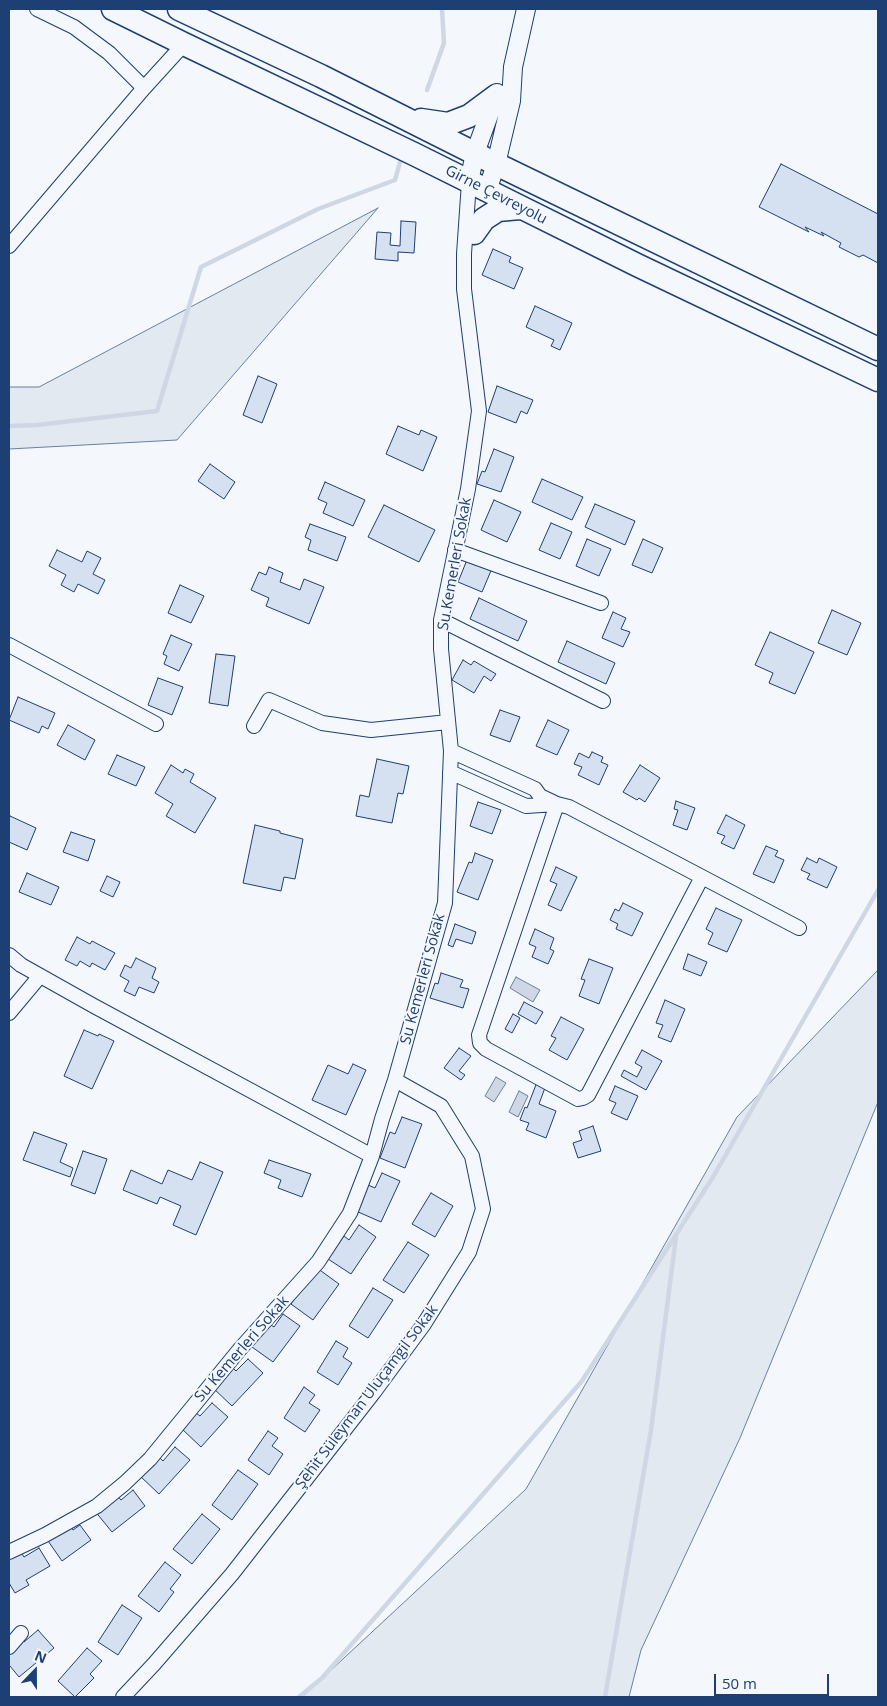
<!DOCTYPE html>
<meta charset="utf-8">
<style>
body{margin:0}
#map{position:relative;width:887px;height:1706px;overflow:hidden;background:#f4f7fb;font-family:"Open Sans",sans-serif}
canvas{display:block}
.frame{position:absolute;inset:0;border:10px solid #1d3f73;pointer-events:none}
.north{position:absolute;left:10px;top:1646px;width:50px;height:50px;-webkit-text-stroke:4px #f4f7fb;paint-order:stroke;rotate:22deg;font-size:14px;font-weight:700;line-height:20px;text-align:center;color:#1d3f73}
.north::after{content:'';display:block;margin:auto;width:18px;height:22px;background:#1d3f73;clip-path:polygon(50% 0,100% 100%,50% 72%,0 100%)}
.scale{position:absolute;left:714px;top:1674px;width:115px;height:22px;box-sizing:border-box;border:2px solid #1d3f73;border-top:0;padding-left:6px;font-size:15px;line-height:18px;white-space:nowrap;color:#1d3f73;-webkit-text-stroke:4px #f4f7fb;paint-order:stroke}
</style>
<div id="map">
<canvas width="887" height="1706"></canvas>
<div class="frame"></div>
<div class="north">N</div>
<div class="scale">50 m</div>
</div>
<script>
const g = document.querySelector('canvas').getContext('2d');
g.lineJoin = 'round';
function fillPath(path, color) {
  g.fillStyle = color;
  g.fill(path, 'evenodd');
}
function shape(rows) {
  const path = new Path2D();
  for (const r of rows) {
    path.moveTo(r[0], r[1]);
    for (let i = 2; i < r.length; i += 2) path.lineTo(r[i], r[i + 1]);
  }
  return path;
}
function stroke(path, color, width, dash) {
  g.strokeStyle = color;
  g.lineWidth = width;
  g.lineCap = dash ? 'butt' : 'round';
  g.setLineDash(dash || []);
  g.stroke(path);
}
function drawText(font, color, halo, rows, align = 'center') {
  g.font = font + ' "Open Sans",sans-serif';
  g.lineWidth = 4;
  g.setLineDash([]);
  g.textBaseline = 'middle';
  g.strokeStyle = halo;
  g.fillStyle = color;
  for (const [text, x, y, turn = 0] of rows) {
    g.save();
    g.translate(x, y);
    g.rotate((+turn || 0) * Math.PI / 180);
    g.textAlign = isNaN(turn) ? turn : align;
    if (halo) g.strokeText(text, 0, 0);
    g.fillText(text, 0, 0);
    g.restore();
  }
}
const green = shape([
 [378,208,177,440,9,449,9,387,39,387,378,208],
 [878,970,878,1102,740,1438,641,1650,629,1697,302,1697,526,1489,737,1117,878,970]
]);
const water = shape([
 [516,977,540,990,533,1002,510,988,516,977],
 [496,1077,506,1083,494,1102,485,1096,496,1077],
 [519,1091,528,1096,518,1117,509,1112,519,1091]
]);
const stream = shape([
 [427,90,444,43,442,9],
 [9,426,37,425,157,411,201,267,318,209,395,180,400,162],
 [299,1697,322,1678,582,1381,713,1177,878,890],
 [605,1697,651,1430,676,1237]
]);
const building = shape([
 [781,164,878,214,878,263,863,255,859,257,839,247,841,243,821,232,824,236,805,227,809,232,759,207,781,164],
 [401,221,416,222,414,253,398,252,398,261,375,259,377,232,391,233,390,245,400,246,401,221],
 [493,249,511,257,509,262,523,268,514,289,482,275,493,249],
 [535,306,572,323,560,350,551,346,554,340,526,327,535,306],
 [258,376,277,384,262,423,243,415,258,376],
 [497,386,533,400,527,414,521,411,516,423,488,412,497,386],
 [398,426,419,435,421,430,437,437,423,471,386,454,398,426],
 [494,449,514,457,501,492,477,484,482,471,485,472,494,449],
 [210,464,235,482,224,499,198,481,210,464],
 [542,479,583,497,572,520,532,502,542,479],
 [325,482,365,500,353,526,323,513,327,503,318,499,325,482],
 [494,500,521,512,507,542,481,530,494,500],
 [595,504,635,521,625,545,585,527,595,504],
 [384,505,435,530,419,562,368,537,384,505],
 [551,523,572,532,560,559,539,550,551,523],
 [310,524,346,537,337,561,308,550,311,540,305,537,310,524],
 [587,539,611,549,599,576,576,566,587,539],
 [643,539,663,548,652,573,632,565,643,539],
 [57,550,82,562,87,551,101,558,93,574,105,580,98,594,78,584,74,592,61,585,66,575,49,566,57,550],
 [469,555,493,566,482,592,458,582,469,555],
 [269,567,283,573,280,582,300,590,304,579,324,587,309,624,266,606,269,598,251,590,259,572,266,575,269,567],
 [180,585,204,596,191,623,168,613,180,585],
 [479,598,527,621,518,641,470,619,479,598],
 [832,610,861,623,847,655,818,643,832,610],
 [613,612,626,618,621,629,630,632,623,647,602,638,613,612],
 [770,632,814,652,795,694,769,683,773,673,755,665,770,632],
 [171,635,192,644,179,671,164,664,167,656,163,654,171,635],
 [567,641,615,663,606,684,558,662,567,641],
 [216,654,235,656,228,706,209,703,216,654],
 [463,660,471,665,474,661,496,674,491,681,484,676,474,693,452,680,463,660],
 [158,678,183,687,172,715,148,705,158,678],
 [18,697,55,713,48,729,42,726,39,733,9,720,18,697],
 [500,710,520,717,510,742,490,735,500,710],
 [548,720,569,730,557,755,536,746,548,720],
 [68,725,95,740,85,760,57,745,68,725],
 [592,752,603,757,601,762,608,765,599,785,578,775,582,767,574,764,579,753,589,758,592,752],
 [117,755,145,767,136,786,108,774,117,755],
 [377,759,409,766,403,794,398,793,392,823,356,816,360,795,369,797,377,759],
 [171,765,183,773,185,769,194,774,190,782,216,798,195,833,166,816,173,804,155,793,171,765],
 [640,765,660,778,645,802,639,798,637,800,623,792,640,765],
 [676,801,695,808,687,830,673,825,678,810,674,809,676,801],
 [478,802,501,810,492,834,470,826,478,802],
 [726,815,745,825,734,849,721,843,725,836,717,833,726,815],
 [10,816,36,828,27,850,9,842,9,819,10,816],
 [255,825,280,831,280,833,303,839,295,879,284,877,281,891,243,883,255,825],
 [71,832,95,840,88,861,63,852,71,832],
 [766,846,778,851,775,856,784,860,774,883,753,874,766,846],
 [475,853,493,860,478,900,457,892,469,862,472,863,475,853],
 [807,858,817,863,819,858,837,867,827,888,807,879,810,874,801,870,807,858],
 [556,867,577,877,561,911,548,905,557,884,550,881,556,867],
 [27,873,59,887,51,905,19,892,27,873],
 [107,876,120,882,113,897,100,891,107,876],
 [623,903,643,913,632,936,616,929,618,924,610,920,615,909,619,911,623,903],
 [716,908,742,920,727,952,708,944,713,933,706,929,716,908],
 [455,924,476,932,472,944,456,939,453,947,448,945,455,924],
 [535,929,554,938,550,949,554,951,548,964,532,957,536,947,529,944,535,929],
 [77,937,90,944,92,941,115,953,105,970,92,963,90,967,80,961,77,966,65,960,77,937],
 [688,954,707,962,701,976,683,969,688,954],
 [136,958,156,968,152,978,159,982,154,993,139,987,135,996,124,991,129,981,120,976,125,965,131,968,136,958],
 [589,959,613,968,599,1004,579,996,585,980,581,979,589,959],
 [441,973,463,980,460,987,469,989,463,1008,430,998,435,983,438,984,441,973],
 [665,1000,685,1009,671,1042,658,1037,663,1025,656,1023,665,1000],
 [524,1002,543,1012,536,1024,518,1014,524,1002],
 [513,1014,520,1018,512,1033,505,1029,513,1014],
 [561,1017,584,1029,567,1060,549,1050,556,1038,551,1036,561,1017],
 [84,1030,98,1036,99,1034,114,1041,92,1089,64,1076,84,1030],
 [459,1048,471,1056,459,1071,465,1075,461,1080,444,1068,459,1048],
 [642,1050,662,1061,646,1090,621,1076,624,1070,637,1077,642,1067,635,1063,642,1050],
 [353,1064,366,1070,346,1115,312,1100,328,1065,348,1074,353,1064],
 [537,1082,546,1085,539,1104,556,1111,546,1138,526,1130,529,1123,520,1120,525,1107,527,1108,537,1082],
 [615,1086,638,1096,627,1120,611,1113,616,1103,609,1100,615,1086],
 [402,1117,422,1124,405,1168,380,1158,390,1132,395,1134,402,1117],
 [593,1126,601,1151,578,1158,573,1143,582,1140,579,1131,593,1126],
 [34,1132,67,1144,60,1162,73,1168,70,1177,23,1160,34,1132],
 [83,1151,107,1159,95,1194,71,1185,83,1151],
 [269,1160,311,1174,302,1197,278,1188,281,1180,264,1173,269,1160],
 [200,1162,223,1172,196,1235,173,1225,181,1206,160,1197,157,1204,123,1190,131,1170,162,1184,168,1170,192,1180,200,1162],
 [382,1173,400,1181,381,1222,356,1211,368,1185,375,1188,382,1173],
 [431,1193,453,1206,435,1237,412,1224,431,1193],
 [359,1225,376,1237,351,1274,328,1259,344,1236,349,1240,359,1225],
 [408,1242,429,1255,404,1293,383,1280,408,1242],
 [317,1268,339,1284,313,1320,291,1304,317,1268],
 [373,1288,393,1300,368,1338,349,1326,373,1288],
 [283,1314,300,1326,273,1362,252,1347,268,1323,274,1327,283,1314],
 [336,1341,348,1348,343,1357,352,1363,338,1385,317,1372,336,1341],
 [248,1359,263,1373,232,1406,212,1387,231,1366,236,1371,248,1359],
 [304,1387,315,1395,309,1403,320,1410,305,1432,284,1418,304,1387],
 [212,1403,228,1417,201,1447,182,1429,196,1413,200,1416,212,1403],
 [268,1431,278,1438,272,1446,283,1454,269,1475,248,1460,268,1431],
 [175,1447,190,1460,159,1494,139,1475,157,1455,163,1461,175,1447],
 [238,1470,258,1484,232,1520,212,1505,238,1470],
 [133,1490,145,1506,112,1532,94,1510,115,1493,121,1500,133,1490],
 [202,1514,220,1529,192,1564,173,1549,202,1514],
 [68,1522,73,1530,80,1525,91,1540,62,1561,46,1538,68,1522],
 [39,1548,50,1566,26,1580,29,1585,15,1593,9,1583,9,1559,21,1552,24,1557,39,1548],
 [165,1562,181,1575,170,1589,174,1592,159,1612,138,1596,165,1562],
 [122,1605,142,1618,118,1655,98,1642,122,1605],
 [38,1630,54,1648,19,1677,10,1666,9,1667,9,1652,23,1640,24,1642,38,1630],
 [87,1648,102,1661,90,1674,94,1678,75,1697,58,1681,87,1648]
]);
const minor = shape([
 [37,9,74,27,109,53,144,88],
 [9,246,144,88,184,44],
 [455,550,601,603],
 [441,620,603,701],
 [9,645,156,724],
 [254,726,269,700,322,723,371,730,448,722],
 [451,751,535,789,540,796,557,804,569,807,799,928],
 [450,772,526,806,557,804,479,1035,480,1043,486,1049,578,1099,583,1098,588,1095,702,877],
 [9,955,21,965,94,1006,372,1156],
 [9,1013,40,976],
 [9,1552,45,1535,97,1506,125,1483,150,1459,240,1349,318,1262,350,1213,372,1156,382,1119,395,1080,445,903,451,751,441,649,441,620,468,489,479,411,464,289,464,254,469,182],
 [9,1647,21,1633],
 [123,1697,154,1664,232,1574,374,1392,424,1324,469,1252,483,1209,472,1156,441,1106,395,1080]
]);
const tertiary = shape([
 [469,182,475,153,497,93],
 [487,191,496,164,511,101,513,67,526,9]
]);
const trunk = shape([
 [113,9,184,44,414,154,637,265,878,380],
 [179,9,321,76,496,164,878,349],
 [421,120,448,124,469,116,496,96],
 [474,233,484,219,498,210,520,208]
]);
const streetNames = [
 ["Girne Çevreyolu",496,195,27],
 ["Su Kemerleri Sokak",455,564,-80],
 ["Su Kemerleri Sokak",423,979,-75],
 ["Su Kemerleri Sokak",242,1349,-49],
 ["Şehit Süleyman Uluçamgil Sokak",367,1397,-53]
];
fillPath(green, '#e3e9f0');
stroke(green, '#687fa3', 1);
fillPath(water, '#cfd7e4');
stroke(water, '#687fa3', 1);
stroke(stream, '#cfd7e4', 4.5);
fillPath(building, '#d5e0f0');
stroke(building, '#1d3f73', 1);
stroke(minor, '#1d3f73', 16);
stroke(tertiary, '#1d3f73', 20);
stroke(trunk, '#1d3f73', 25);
stroke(minor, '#f4f7fb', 14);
stroke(tertiary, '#f4f7fb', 18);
stroke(trunk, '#f4f7fb', 22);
drawText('15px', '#1d3f73', '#f4f7fb', streetNames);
</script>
